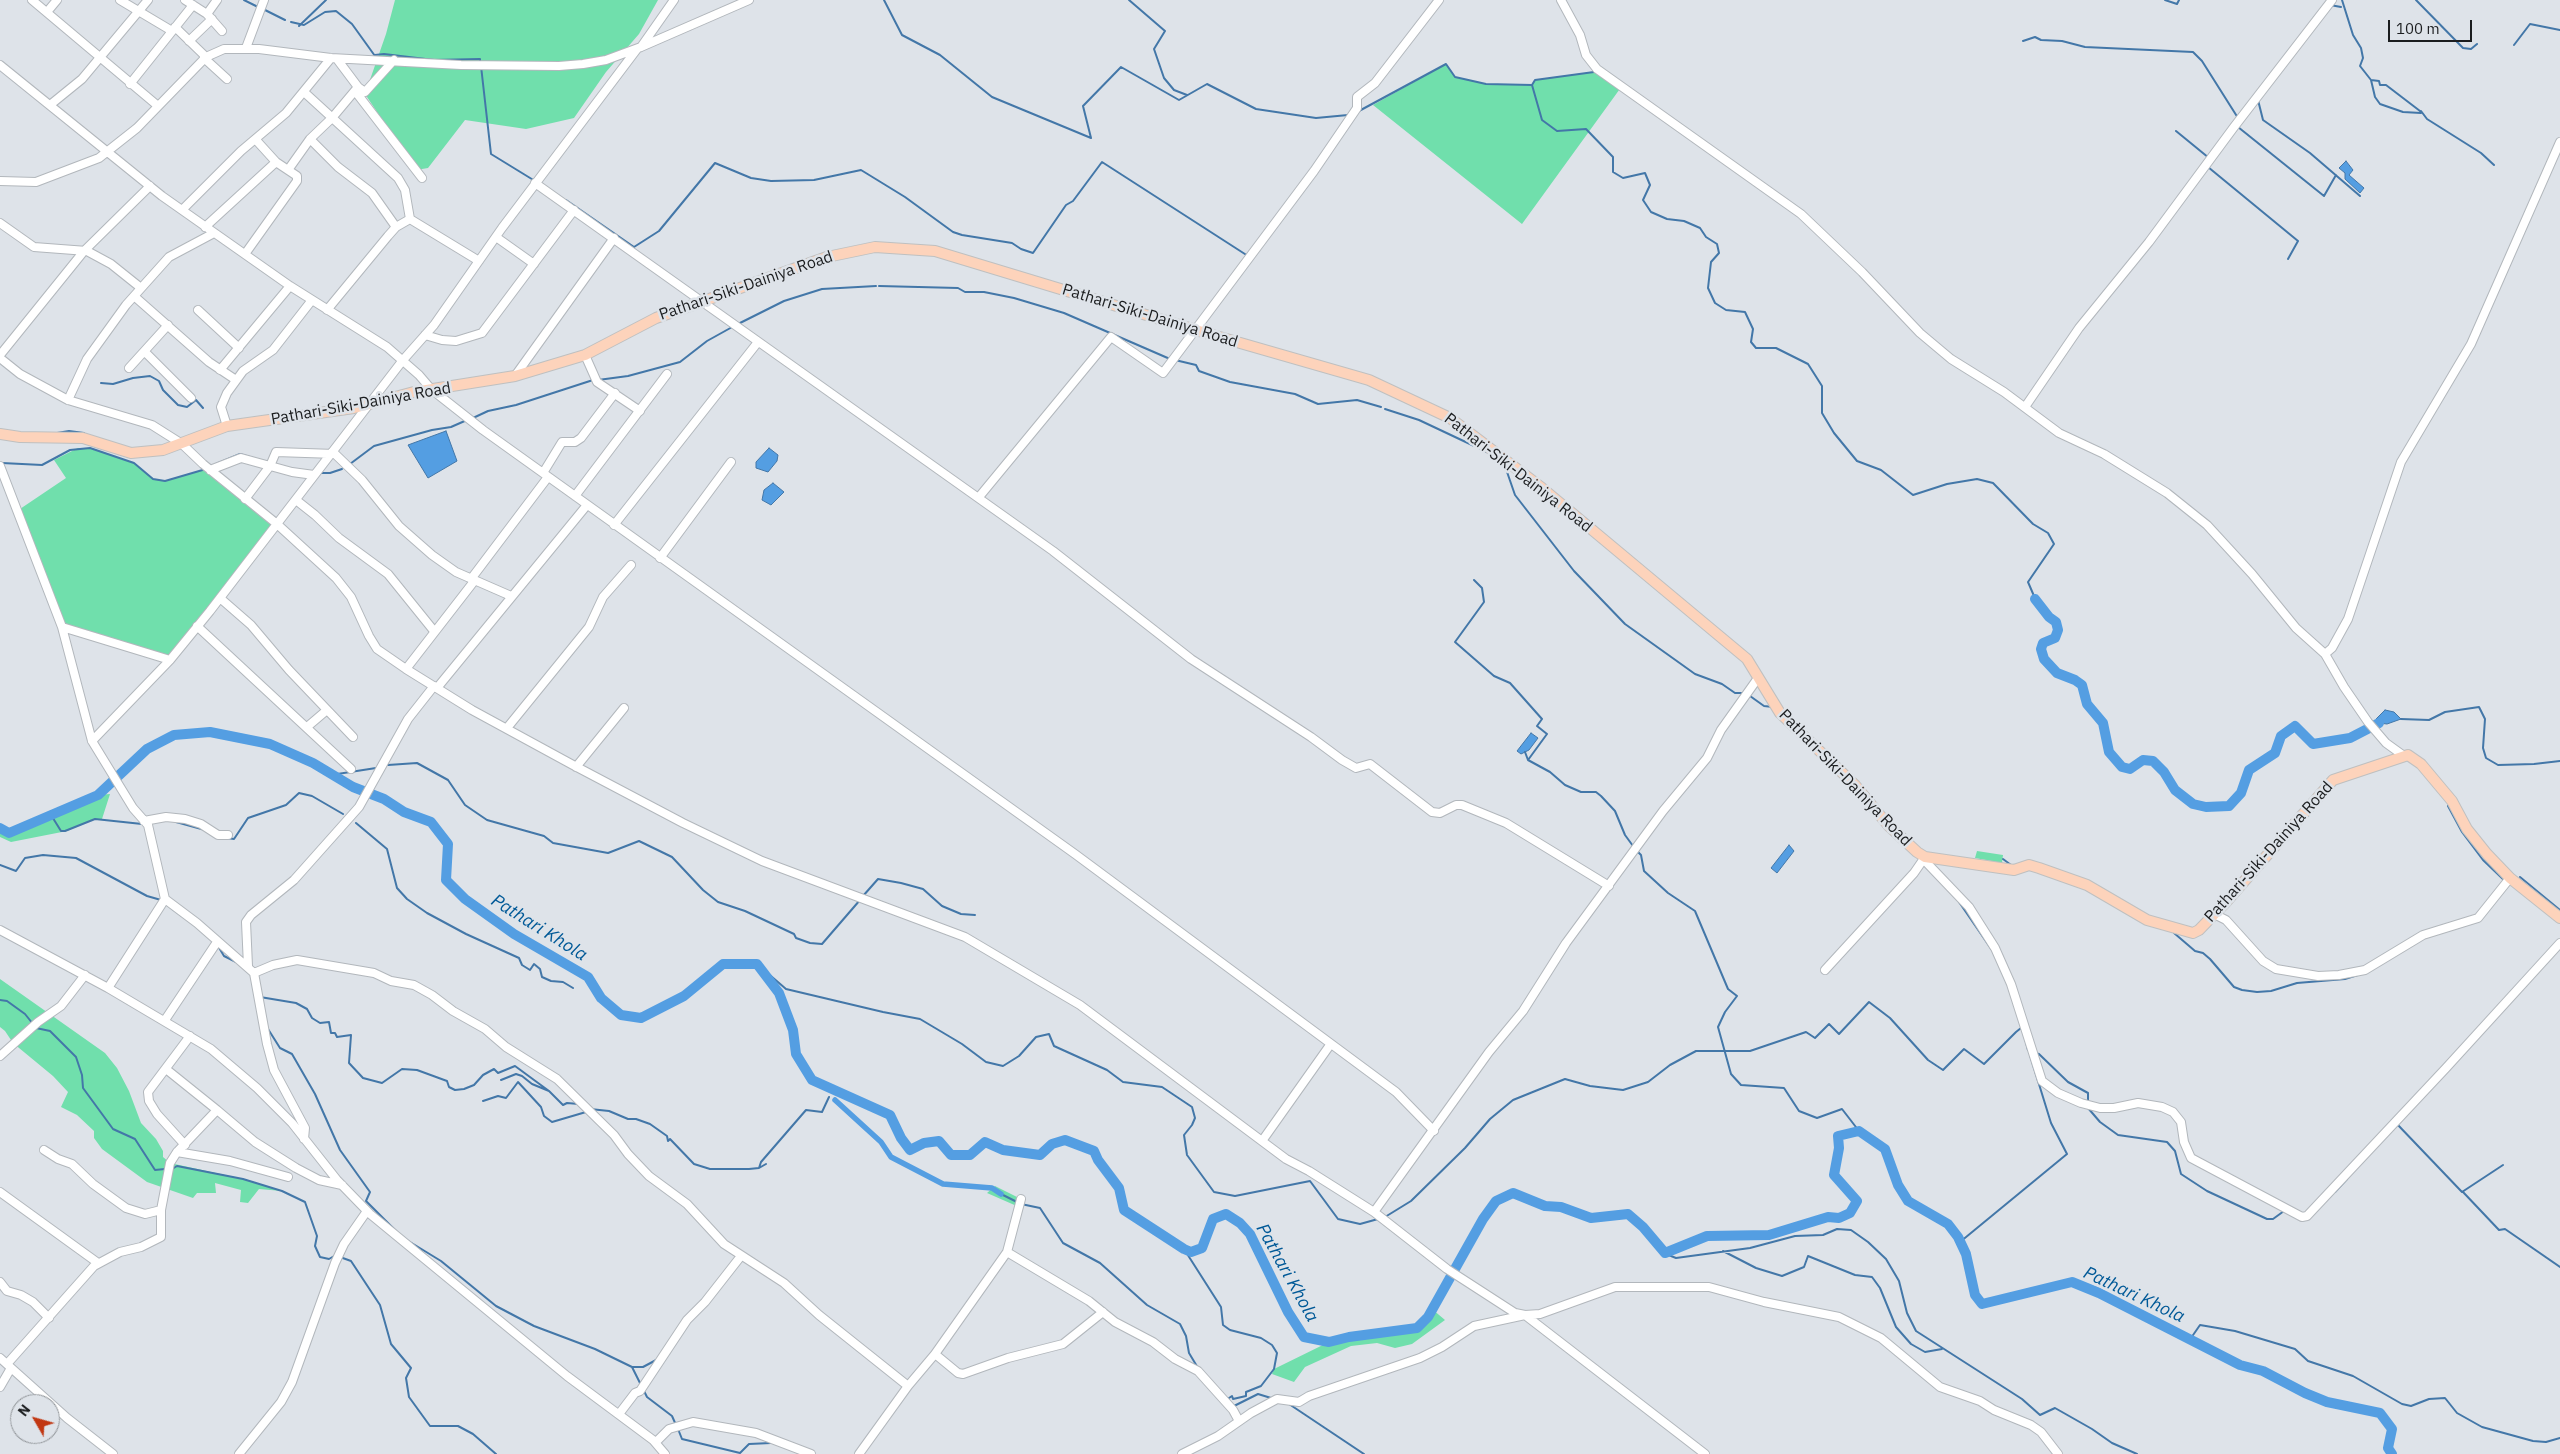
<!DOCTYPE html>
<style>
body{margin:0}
#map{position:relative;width:2560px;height:1454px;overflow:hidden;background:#dee3e9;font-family:"IBM Plex Sans",sans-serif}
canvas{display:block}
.north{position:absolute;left:10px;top:1394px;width:50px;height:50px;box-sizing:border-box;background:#dee3e9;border:1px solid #909498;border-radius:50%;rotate:308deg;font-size:14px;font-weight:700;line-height:20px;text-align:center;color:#1b1d1f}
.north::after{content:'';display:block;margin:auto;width:18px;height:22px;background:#c13712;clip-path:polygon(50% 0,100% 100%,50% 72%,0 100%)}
.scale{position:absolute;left:2388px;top:20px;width:84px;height:22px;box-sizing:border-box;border:2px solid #1b1d1f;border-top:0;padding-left:6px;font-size:15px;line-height:18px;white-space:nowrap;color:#1b1d1f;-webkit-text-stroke:4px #dee3e9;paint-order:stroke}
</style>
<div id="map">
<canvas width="2560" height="1454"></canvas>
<div class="north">N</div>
<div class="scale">100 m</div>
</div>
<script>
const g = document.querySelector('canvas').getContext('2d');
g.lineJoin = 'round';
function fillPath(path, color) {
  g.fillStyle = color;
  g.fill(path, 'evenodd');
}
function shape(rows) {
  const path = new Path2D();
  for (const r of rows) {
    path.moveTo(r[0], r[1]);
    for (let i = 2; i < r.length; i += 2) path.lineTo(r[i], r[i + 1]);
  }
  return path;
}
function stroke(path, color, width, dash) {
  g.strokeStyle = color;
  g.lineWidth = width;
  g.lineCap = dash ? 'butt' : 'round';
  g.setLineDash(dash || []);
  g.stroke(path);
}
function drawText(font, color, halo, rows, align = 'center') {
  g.font = font + ' "IBM Plex Sans",sans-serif';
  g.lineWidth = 5;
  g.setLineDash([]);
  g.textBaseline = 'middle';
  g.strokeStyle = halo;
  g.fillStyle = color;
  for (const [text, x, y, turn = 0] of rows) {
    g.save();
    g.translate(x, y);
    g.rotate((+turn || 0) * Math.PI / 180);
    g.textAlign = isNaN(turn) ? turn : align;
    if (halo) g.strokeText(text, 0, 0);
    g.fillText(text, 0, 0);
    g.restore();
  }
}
const green = shape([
 [395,0,658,0,639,34,606,72,574,118,526,129,465,120,428,168,416,170,365,94,386,34],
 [1446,64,1455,77,1486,84,1531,85,1535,80,1599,71,1622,86,1522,224,1373,105],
 [78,448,90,448,134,463,154,479,165,481,206,469,277,524,170,660,62,627,17,511,66,478,54,460],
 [110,794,102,819,95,819,67,831,11,842,0,837,0,828,9,833,98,795],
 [1977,851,2003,855,2002,863,1975,858],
 [0,979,105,1053,117,1068,129,1091,141,1123,156,1139,163,1151,163,1157,170,1163,243,1179,282,1191,259,1189,248,1203,240,1202,241,1190,215,1183,216,1193,197,1193,193,1198,147,1182,102,1149,94,1138,94,1131,77,1115,61,1107,68,1092,53,1076,13,1043,5,1031,0,1027],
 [995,1186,1021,1199,1019,1207,987,1193],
 [1432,1309,1445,1320,1412,1344,1395,1348,1377,1343,1351,1346,1305,1367,1294,1382,1272,1374,1274,1369,1329,1342,1349,1337,1417,1328,1428,1317]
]);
const water = shape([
 [2346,161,2353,170,2349,175,2364,188,2360,193,2345,179,2345,173,2339,168,2346,161],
 [446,431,457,461,428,478,408,445,446,431],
 [769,448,778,455,777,461,768,472,756,468,756,462,769,448],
 [773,483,784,492,771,505,762,500,764,490,773,483],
 [2385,710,2394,712,2401,719,2387,724,2379,723,2376,719,2385,710],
 [1531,733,1538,738,1529,750,1521,754,1517,751,1531,733],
 [1789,845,1794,851,1777,873,1771,868,1789,845]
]);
const stream = shape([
 [244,0,258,7],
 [884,0,902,35,940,55,992,97,1091,138,1083,106,1121,67,1179,100,1207,84,1256,109,1316,118,1348,115],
 [1129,0,1165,31,1154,49,1164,78,1174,90,1187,95],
 [2165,0,2177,4,2179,0],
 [2342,0,2353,35,2361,48,2363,58,2360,66,2371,80,2375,97,2380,104,2403,112,2421,113],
 [2416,0,2463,48,2471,49,2477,44],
 [2330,5,2341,7],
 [263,9,285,20],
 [291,22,304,25,325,12,336,11,352,24,375,56],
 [299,26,326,0],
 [2023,41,2035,37,2041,40,2062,41,2085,47,2193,52,2202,61,2238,118],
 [2514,45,2530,24,2560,30],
 [375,55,384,54,434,60,480,59,480,62],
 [481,66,491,154,535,181],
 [2371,80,2379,81,2380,85,2386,85,2420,111],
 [1532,85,1535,80,1594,72],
 [2258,100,2263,120,2310,153,2360,196],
 [1359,111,1446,64,1455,77,1486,84,1532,85,1542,120,1557,131,1586,129,1613,157,1613,172,1623,178,1645,173,1650,185,1643,200,1651,212,1667,219,1684,221,1700,228,1706,237,1717,244,1719,253,1711,262,1708,288,1715,303,1726,310,1745,312,1753,329,1751,342,1756,348,1776,348,1808,364,1822,386,1822,413,1834,433,1857,461,1881,470,1913,495,1947,484,1977,479,1993,483,2033,524,2048,533,2054,544,2028,582,2034,596],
 [2421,111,2427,119,2481,153,2494,165],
 [2238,127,2324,196,2336,175],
 [2176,131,2209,158],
 [2208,167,2298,241,2288,259],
 [566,200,634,247,659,231,715,163,751,178,771,181,814,180,861,170,905,197,953,232,962,235,1012,243,1021,249,1033,253,1066,205,1073,201,1102,162,1248,256],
 [879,286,958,288,965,292,984,292,1014,298,1064,313,1170,359],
 [738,324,784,301,822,289,876,286],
 [1175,360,1196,365,1199,371,1230,382,1295,394,1318,404,1357,400,1381,407],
 [598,380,628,376,680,362,707,341,734,326],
 [101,383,113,384,133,378,150,376,159,381,163,390,178,405,187,407,196,400,203,408],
 [1385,409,1419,420,1489,453],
 [473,418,488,411,516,405,593,380],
 [57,433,69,431,84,433],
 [1494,458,1506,469,1515,495,1574,571,1625,624,1695,674,1722,684,1735,693,1743,693],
 [2,463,42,465,70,450,90,448,134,463,153,479,165,481,206,469],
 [216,464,240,454,253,458],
 [350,464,374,446,432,430,451,427,467,420],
 [320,473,330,473,342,469],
 [1474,580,1482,588,1484,602,1455,642,1494,676,1510,683,1542,719,1537,726,1547,734,1528,760],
 [1750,696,1764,706,1773,707],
 [2401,719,2429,720,2445,712,2479,707,2485,719,2483,748,2486,758,2498,765,2534,764,2560,761],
 [1525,752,1528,760,1550,772,1565,785,1581,792,1596,792,1601,796,1615,811,1625,835,1633,846],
 [388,765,417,763,448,780,465,805,487,820,544,836,553,843,608,853,639,841,672,857,703,890,718,902,745,911,794,934,796,938,810,943,822,944,860,900],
 [331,775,376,768],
 [2448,806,2462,832,2483,860,2505,881],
 [51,815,61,831,65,831,95,819,142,824],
 [176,822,205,830],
 [356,823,387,849,397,888,407,899,427,913,466,934,519,958,522,965,530,970,534,964,540,969,542,977,551,981,563,982,573,988],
 [227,838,234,839,248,818,286,805,299,793,312,796,343,814],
 [1637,851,1641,855,1644,871,1668,893,1695,911,1728,989,1737,996,1725,1012,1718,1027,1731,1074,1741,1085,1784,1088,1799,1111,1817,1118,1842,1109,1859,1131],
 [2003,859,2011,865],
 [0,865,16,871,25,858,43,855,76,858,147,896,161,900],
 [2520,877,2560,910],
 [863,896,878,879,901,883,923,889,942,906,961,914,975,915],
 [1959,902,1992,950],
 [171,908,182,916],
 [2174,933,2195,951,2203,953,2210,959,2234,987,2242,990,2257,992,2271,991,2297,983,2345,979,2364,973],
 [218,946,224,956,236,962],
 [757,964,786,989,883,1012,920,1019,962,1044,986,1062,1003,1066,1019,1056,1036,1037,1049,1034,1054,1046,1107,1070,1123,1082,1162,1087,1192,1107,1195,1118,1192,1125,1184,1135,1187,1155,1214,1192,1235,1196,1310,1181,1338,1219,1360,1224,1378,1219],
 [260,997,296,1003,307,1009,312,1018,320,1023,329,1022,331,1033,335,1033,337,1037,351,1035,349,1063,363,1078,382,1083,402,1069,417,1070,447,1081,449,1087,455,1090,464,1089,474,1085,483,1075,494,1069,498,1073,515,1066,549,1091],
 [0,1000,7,1001,25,1014,33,1024],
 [36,1028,50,1031,76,1057,82,1075,83,1088,113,1129,135,1139,155,1170,165,1169],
 [268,1029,280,1048,292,1054,315,1094,340,1150,370,1192,366,1201,396,1231],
 [2025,1038,2028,1050],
 [2035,1053,2039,1054,2068,1082,2088,1093,2088,1103],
 [501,1080,516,1074,522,1076,532,1084,549,1091,563,1105,567,1103,579,1104],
 [483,1101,498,1096,506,1098,518,1082,541,1107,544,1116,552,1122,586,1112],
 [2088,1108,2100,1122,2118,1135,2167,1142,2175,1151,2181,1174,2207,1191,2267,1219,2273,1219,2284,1211],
 [590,1109,609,1111,628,1119,636,1119,650,1124,667,1136,668,1141,670,1139,694,1164,710,1169,749,1169,759,1168,766,1164],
 [2397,1124,2462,1192,2503,1165],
 [759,1168,761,1162,806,1110,822,1112,829,1097],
 [172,1169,177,1166,243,1179,282,1191,305,1202,317,1236,315,1246,320,1257,329,1259,336,1255],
 [2333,1192,2335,1192,2347,1179],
 [2463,1192,2499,1230,2505,1229,2560,1267],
 [1001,1194,1017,1202],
 [1021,1204,1040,1208,1063,1243,1100,1263,1147,1305,1180,1324,1186,1336,1189,1353,1198,1368],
 [1385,1217,1411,1201,1465,1148,1490,1119,1513,1100,1565,1079,1590,1086,1623,1090,1648,1082,1670,1065,1696,1051,1750,1051,1806,1032,1815,1038,1829,1024,1839,1034,1869,1002,1890,1018,1928,1060,1943,1070,1964,1049,1984,1064,2016,1032,2021,1028,2022,1029],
 [405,1239,441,1261,496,1306,534,1326,595,1349,632,1367,643,1367,658,1359],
 [1960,1242,2067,1154,2051,1123,2030,1055],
 [1184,1249,1221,1307,1223,1325,1230,1330,1261,1338,1272,1345,1277,1353,1274,1369],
 [1723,1251,1756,1268,1782,1276,1804,1267,1808,1256,1855,1275,1872,1277,1880,1288,1896,1327,1911,1344,1925,1352,1942,1349],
 [1666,1254,1676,1258,1750,1248,1795,1236,1823,1235,1837,1229,1851,1230,1868,1242,1886,1259,1899,1281,1907,1313,1916,1331,2022,1399,2040,1415,2055,1408,2092,1429,2112,1443,2137,1454],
 [340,1257,351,1261,380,1305,391,1344,411,1368,406,1378,409,1397,430,1426,458,1426,473,1434,496,1454],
 [2191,1338,2200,1325,2235,1331,2295,1349,2308,1361,2353,1376,2402,1404,2411,1406,2429,1399,2445,1398,2457,1413,2482,1427,2533,1441,2546,1442,2560,1438],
 [632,1367,641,1385],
 [643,1389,647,1397,672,1416,676,1425],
 [1226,1400,1232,1396,1233,1399,1246,1396,1246,1392,1261,1386,1274,1369],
 [1289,1404,1364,1454],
 [1232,1407,1258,1394,1271,1398],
 [678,1429,682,1439,740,1453,749,1444,771,1443]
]);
const canal = shape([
 [835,1100,881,1142,891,1157,943,1184,992,1188,1001,1194]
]);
const river = shape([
 [2035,599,2049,617,2056,622,2058,630,2055,638,2043,643,2041,649,2044,659,2057,673,2075,680,2082,685,2087,704,2103,723,2109,752,2122,767,2130,769,2143,760,2153,761,2164,772,2175,790,2193,804,2206,807,2229,806,2241,793,2249,770,2275,753,2281,736,2295,726,2313,744,2350,738,2379,723],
 [0,828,9,833,98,795,147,749,174,735,210,732,270,744,313,763,353,787,384,799,404,812,431,822,448,844,446,880,465,899,514,934,588,977,601,998,621,1015,641,1018,684,996,723,964,757,964,779,993,793,1030,796,1054,812,1080,890,1115,901,1138,910,1150,924,1143,939,1141,951,1155,970,1155,985,1142,1003,1150,1040,1155,1052,1144,1065,1140,1094,1151,1098,1160,1119,1188,1124,1210,1184,1249,1191,1252,1202,1248,1213,1219,1226,1214,1240,1223,1250,1234,1288,1312,1304,1337,1329,1342,1349,1337,1417,1328,1428,1317,1483,1219,1496,1201,1513,1193,1545,1206,1561,1207,1591,1218,1628,1214,1643,1227,1665,1253,1707,1236,1769,1235,1828,1217,1839,1218,1850,1213,1857,1201,1834,1175,1839,1148,1838,1136,1859,1131,1885,1149,1898,1185,1908,1201,1948,1224,1958,1237,1966,1254,1975,1295,1982,1304,2072,1282,2099,1293,2240,1365,2263,1371,2305,1393,2327,1402,2380,1413,2392,1429,2388,1448,2392,1454]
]);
const minor = shape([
 [32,0,158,106],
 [120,0,172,31],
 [185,0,207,14,222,31],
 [1561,0,1580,35,1586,55,1597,69,1801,214,1862,272,1920,333,1951,359,2004,392,2059,433,2104,454,2167,493,2207,525,2252,574,2296,628,2325,654,2344,687,2368,722,2386,743,2404,756],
 [47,12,57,0],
 [207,14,217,0],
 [175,27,206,57],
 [189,41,212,19],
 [641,47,674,0],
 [246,48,264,0],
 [204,58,227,79],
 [337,59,358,87,365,92,394,60],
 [0,65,162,196,290,286,387,347,419,375,431,389,483,430,1075,854,1396,1092,1434,1131],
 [130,84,193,5],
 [355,91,422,178],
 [304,92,398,178,405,190,410,219,396,227,388,236,327,310],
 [50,105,82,79,148,0],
 [310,139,338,167,372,193,396,227],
 [256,140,276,162],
 [288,170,310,139,332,118,358,87],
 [0,181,36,182,99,158,137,128,206,57,224,49,259,49,331,58,461,65,559,66,583,64,606,60,641,47,749,0],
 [535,183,1053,551,1191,659,1311,737,1342,760,1356,768,1370,764,1432,812,1440,813,1456,805,1462,805,1506,823,1609,886],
 [182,210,241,151,286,113,331,58],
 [410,219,479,261],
 [0,223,34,247,87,251,111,264,141,288],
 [205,227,276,162,297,176,297,181,245,254],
 [496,237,534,264],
 [134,296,209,362,236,380],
 [198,310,239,348],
 [425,335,442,340,456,341,482,333,574,210],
 [145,352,191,398],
 [0,355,84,251,150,186],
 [585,355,597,382,640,411],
 [0,358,20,374,68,400,152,425,182,444,203,464,277,524,336,578,351,597,369,636,377,649,406,669,472,710,573,765,683,823,762,861,965,937,1080,1005,1286,1159,1309,1171,1374,1212,1447,1269,1515,1313,1525,1315,1540,1314,1615,1287,1709,1287,1764,1302,1839,1317,1881,1338,1940,1387,1980,1401,1994,1410,2031,1425,2041,1432,2058,1454],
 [129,368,168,325],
 [220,370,290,286],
 [515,376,614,238],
 [68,400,87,359,126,305,169,257,214,233],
 [2025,407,2079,328,2149,242,2234,127,2332,0],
 [227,426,221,407,227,393,243,371,273,350,312,300],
 [0,466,62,627,92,741,133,808,148,825,165,899,197,923,254,973,267,1044,274,1070,305,1128,304,1139],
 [210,470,241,458,292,472,314,475],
 [543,473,562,442,575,442,581,438,615,393],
 [575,496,667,374],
 [979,497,1111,337,1163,373,1314,171,1357,108,1357,97,1375,83,1439,0],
 [245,499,270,466,276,452,335,454,362,480,399,526,432,555,456,572,511,596],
 [296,500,315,515,339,538,388,574,434,631],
 [614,525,758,342],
 [660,558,731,462],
 [471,579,548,477],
 [220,598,251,625,289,670,353,737],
 [197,626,351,769],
 [62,627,170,660],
 [2325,654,2332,648,2348,619,2401,462,2471,344,2560,142],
 [406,669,475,580],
 [437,688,587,505],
 [307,727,327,710],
 [507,728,589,627,603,597,631,565],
 [92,741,170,660,210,611,403,360,434,325,502,228,637,49],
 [576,767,624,708],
 [144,821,166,817,185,819,201,824,218,835,228,835],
 [2214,914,2226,920,2263,961,2276,969,2318,976,2339,975,2365,970,2423,935,2478,918,2510,878],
 [0,930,108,988,211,1049,257,1088,292,1123,337,1180,370,1214,567,1376,653,1440,665,1454],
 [248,966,246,922,251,915,294,880,359,807,408,719,434,686],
 [1825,970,1914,873,1925,857,1926,862,1969,907,1995,948,2011,984,2042,1081,2058,1093,2081,1103,2100,1108,2114,1108,2138,1103,2162,1107,2173,1112,2181,1122,2184,1142,2191,1158,2302,1217,2307,1216,2446,1068,2560,943],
 [254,973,273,965,297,960,374,973,391,981,414,985,432,995,453,1011,485,1029,506,1047,557,1079,614,1135,628,1154,649,1176,687,1204,724,1244,784,1283,819,1315,908,1386],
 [108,988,165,899],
 [165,1020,217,942],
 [0,1056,38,1022,61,1006,85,975],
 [166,1069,217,1110],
 [1262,1141,1330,1045],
 [185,1145,157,1114,149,1101,148,1092,190,1036],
 [44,1150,58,1159,72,1164,93,1184,126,1208,145,1214,161,1210],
 [177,1152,230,1161,288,1177],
 [0,1192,98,1263],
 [1374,1212,1489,1052,1523,1011,1566,943,1663,811,1707,758,1721,730,1758,678],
 [1007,1252,1021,1199],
 [0,1282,7,1291,21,1295,33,1302,49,1318],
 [935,1354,1007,1252,1089,1301,1115,1322,1153,1342,1175,1359,1198,1371,1233,1410,1239,1421],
 [0,1358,67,1418,113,1454],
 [7,1364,94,1266,120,1252,141,1247,161,1237,161,1210,170,1163,177,1152,217,1110,255,1142,296,1168,319,1180,342,1185],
 [0,1387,11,1368],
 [619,1414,635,1393,640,1391,687,1320,705,1302,741,1256],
 [656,1442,669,1429,693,1422,756,1433,811,1454],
 [239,1454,281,1402,292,1382,335,1263,344,1244,367,1211],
 [859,1454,908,1386,935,1354,958,1373,963,1374,1008,1358,1063,1344,1103,1312],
 [1182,1454,1218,1436,1251,1413,1277,1399,1299,1402,1309,1396,1420,1358,1442,1347,1474,1326,1525,1315,1705,1454]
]);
const major = shape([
 [0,434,20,437,83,438,131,453,163,450,227,426,354,408,414,392,515,376,585,355,656,318,827,257,875,247,935,251,1209,334,1369,380,1450,418,1542,488,1747,659,1780,713,1855,785,1888,825,1917,852,1925,857,2014,870,2029,865,2039,868,2087,885,2147,920,2193,933,2199,930,2226,902,2333,780,2408,755,2421,764,2452,801,2467,829,2487,854,2510,878,2560,918]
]);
const streetNames = [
 ["Pathari-Siki-Dainiya Road",746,286,-19],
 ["Pathari-Siki-Dainiya Road",1150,316,17],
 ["Pathari-Siki-Dainiya Road",361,404,-10],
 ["Pathari-Siki-Dainiya Road",1518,473,38],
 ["Pathari-Siki-Dainiya Road",1845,778,46],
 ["Pathari-Siki-Dainiya Road",2269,852,-48]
];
const waterNames = [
 ["Pathari Khola",539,928,32],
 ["Pathari Khola",1287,1273,61],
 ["Pathari Khola",2134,1295,25]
];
fillPath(green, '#70dfac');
fillPath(water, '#549ee2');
stroke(water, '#4377a8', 1);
stroke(stream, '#4377a8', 2);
stroke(canal, '#549ee2', 5.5);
stroke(river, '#549ee2', 10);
stroke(minor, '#b2b7bc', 10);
stroke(major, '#bfc0c0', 12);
stroke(minor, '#fff', 8);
stroke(major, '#fdd3bb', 10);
drawText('16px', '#1b1d1f', '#dee3e9', streetNames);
drawText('italic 18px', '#005997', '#dee3e9', waterNames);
</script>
